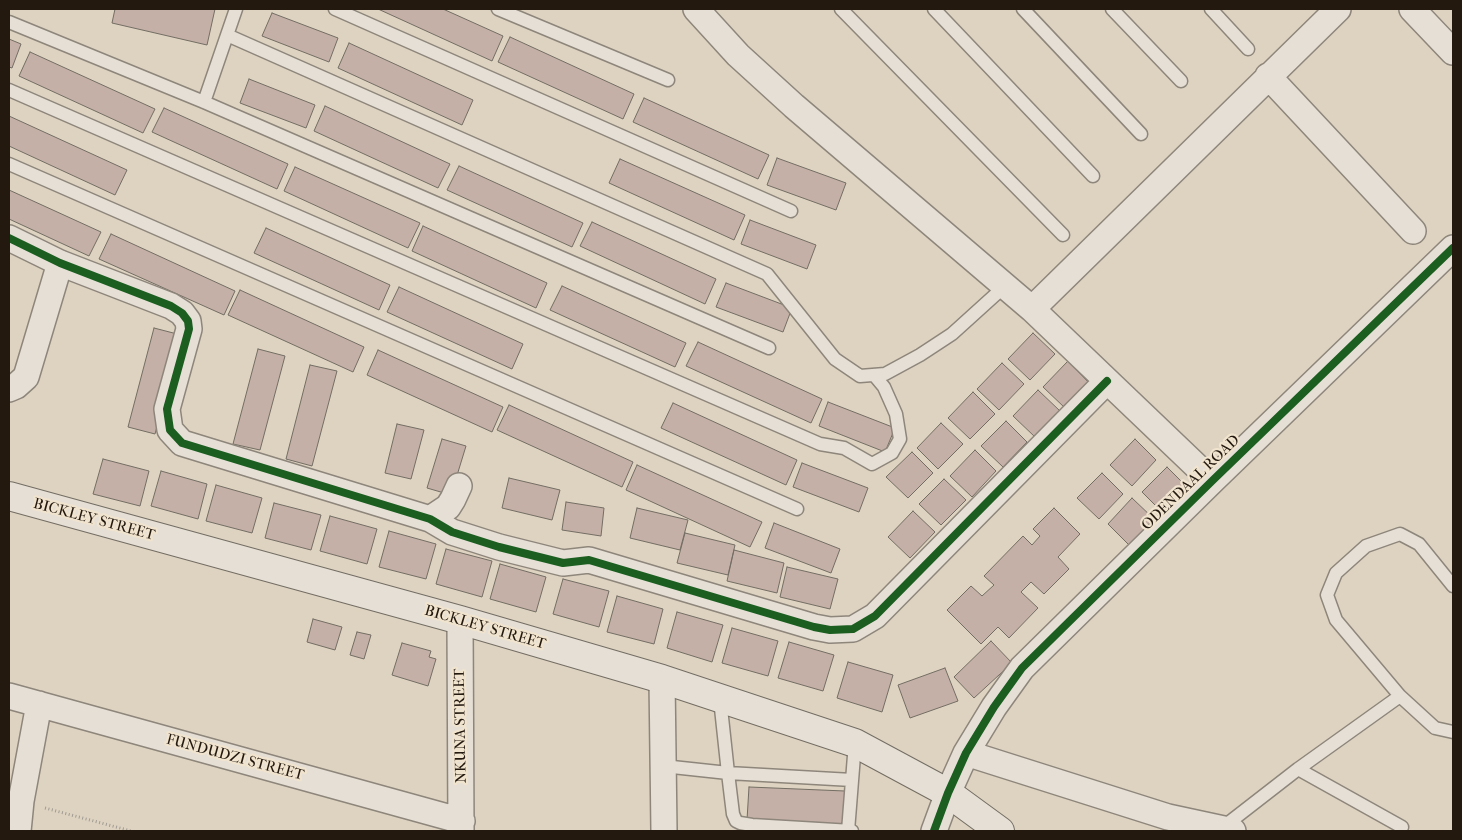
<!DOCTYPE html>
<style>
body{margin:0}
#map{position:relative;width:1462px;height:840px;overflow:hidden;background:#ded3c1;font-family:"IM FELL French Canon",serif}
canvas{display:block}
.frame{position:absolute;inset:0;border:10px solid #23190f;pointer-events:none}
</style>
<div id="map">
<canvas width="1462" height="840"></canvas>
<div class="frame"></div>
</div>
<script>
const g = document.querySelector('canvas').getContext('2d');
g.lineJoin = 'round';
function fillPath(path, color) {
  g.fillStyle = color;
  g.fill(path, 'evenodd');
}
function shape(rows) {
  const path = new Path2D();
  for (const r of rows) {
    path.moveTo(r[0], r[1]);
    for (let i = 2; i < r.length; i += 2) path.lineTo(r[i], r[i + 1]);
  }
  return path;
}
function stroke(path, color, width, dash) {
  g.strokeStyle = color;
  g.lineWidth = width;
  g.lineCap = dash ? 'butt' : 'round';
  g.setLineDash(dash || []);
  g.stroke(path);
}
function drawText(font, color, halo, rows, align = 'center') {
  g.font = font + ' "IM FELL French Canon",serif';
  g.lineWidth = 4.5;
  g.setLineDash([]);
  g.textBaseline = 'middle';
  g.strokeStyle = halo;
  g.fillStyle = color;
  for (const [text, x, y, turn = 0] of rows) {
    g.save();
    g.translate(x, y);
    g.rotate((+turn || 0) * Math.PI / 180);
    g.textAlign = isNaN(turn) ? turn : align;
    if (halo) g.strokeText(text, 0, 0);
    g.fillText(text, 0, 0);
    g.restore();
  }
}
const building = shape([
 [115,9,215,9,207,45,112,23,115,9],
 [378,9,443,9,503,36,492,61,378,9],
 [272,13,338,38,329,62,262,36,272,13],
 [510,37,634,94,623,119,498,62,510,37],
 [9,39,21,44,12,68,9,67,9,39],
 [349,43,473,100,462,125,338,68,349,43],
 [30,52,155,109,143,133,19,76,30,52],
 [249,79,315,105,306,128,240,103,249,79],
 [644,98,769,155,758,179,633,122,644,98],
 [325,106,450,164,438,188,314,131,325,106],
 [164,108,288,164,277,189,152,132,164,108],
 [9,116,127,170,115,195,9,146,9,116],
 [777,158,846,183,836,210,767,185,777,158],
 [620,159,745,215,734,240,609,183,620,159],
 [459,166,583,223,572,247,447,190,459,166],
 [295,167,420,223,408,248,284,191,295,167],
 [9,190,101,232,89,256,9,219,9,190],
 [750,220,816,245,807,269,741,244,750,220],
 [592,222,716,279,705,304,580,246,592,222],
 [423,226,547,283,536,308,412,251,423,226],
 [266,228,390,285,379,310,254,253,266,228],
 [111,234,235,291,224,315,99,259,111,234],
 [726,283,792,308,783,332,716,307,726,283],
 [562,286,686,343,675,367,550,310,562,286],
 [399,287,523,344,512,369,387,312,399,287],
 [240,290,364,347,353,372,228,315,240,290],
 [154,328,181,335,155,434,128,427,154,328],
 [1033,333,1055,354,1030,380,1008,359,1033,333],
 [698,342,822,399,811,423,686,366,698,342],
 [258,349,285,356,260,450,233,444,258,349],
 [378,350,503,407,492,432,367,375,378,350],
 [1068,361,1089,383,1065,408,1043,387,1068,361],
 [1002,363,1024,384,999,410,977,389,1002,363],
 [310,365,337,371,312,466,286,459,310,365],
 [1038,390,1060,411,1035,437,1013,416,1038,390],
 [973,392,995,414,970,439,948,418,973,392],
 [828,402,895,428,885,452,819,426,828,402],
 [673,403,797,460,786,485,661,428,673,403],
 [509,405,633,462,622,487,497,430,509,405],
 [1006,421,1027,442,1003,467,981,446,1006,421],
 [941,423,963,444,938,469,917,448,941,423],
 [397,424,424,430,411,479,385,473,397,424],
 [442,439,466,446,451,495,427,488,442,439],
 [1135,439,1156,460,1132,486,1110,465,1135,439],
 [975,450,996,471,972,497,950,476,975,450],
 [912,452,933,473,908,498,886,477,912,452],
 [103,459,149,471,140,506,93,494,103,459],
 [802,463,868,488,859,512,793,487,802,463],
 [637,465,762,522,750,547,626,490,637,465],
 [1167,467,1188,488,1164,514,1142,492,1167,467],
 [161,471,207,484,198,519,151,506,161,471],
 [1102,473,1123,494,1099,519,1077,498,1102,473],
 [509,478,560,490,552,520,502,508,509,478],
 [944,479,966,500,941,525,919,504,944,479],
 [216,485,262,498,252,533,206,521,216,485],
 [1132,498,1154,519,1129,545,1108,524,1132,498],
 [566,502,604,508,601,536,562,530,566,502],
 [274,503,321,515,311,550,265,538,274,503],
 [637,508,688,520,680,550,630,538,637,508],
 [1054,508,1080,534,1058,557,1069,569,1044,594,1031,582,1021,592,1038,608,1009,638,998,627,981,644,947,610,971,586,982,596,994,585,984,576,1023,536,1032,545,1040,536,1033,529,1054,508],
 [913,511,935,532,910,558,888,537,913,511],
 [330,516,377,529,367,564,320,551,330,516],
 [774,523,840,549,831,573,765,548,774,523],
 [389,531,436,544,426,579,379,567,389,531],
 [685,533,735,545,728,575,677,563,685,533],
 [446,549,492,561,482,597,436,584,446,549],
 [734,550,784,563,777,593,727,581,734,550],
 [500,564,546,577,536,612,490,599,500,564],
 [787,567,838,579,830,609,780,597,787,567],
 [563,579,609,591,599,627,553,614,563,579],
 [617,596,663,609,654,644,607,632,617,596],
 [677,612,723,625,712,662,667,648,677,612],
 [313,619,342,627,335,650,307,642,313,619],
 [732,628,778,641,768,676,722,663,732,628],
 [357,632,371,635,364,659,350,655,357,632],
 [991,641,1012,663,974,698,954,677,991,641],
 [789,642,834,655,823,691,778,678,789,642],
 [402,643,431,651,429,657,436,659,428,686,392,675,402,643],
 [848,662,893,675,882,712,837,698,848,662],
 [945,668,958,701,910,718,898,685,945,668],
 [749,787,845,791,843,825,747,820,749,787]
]);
const path = shape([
 [45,808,131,831]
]);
const lane = shape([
 [335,9,791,211],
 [498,9,668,80],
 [841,9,1063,235],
 [934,9,1093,176],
 [1023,9,1141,134],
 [1112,9,1181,81],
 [1211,9,1248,49],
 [9,22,204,102,769,348],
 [227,35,767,274,835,359,860,376,885,374,920,355,952,334,1005,286],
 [9,90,820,444,844,448,872,464,892,453,900,439,896,414,884,387,874,375],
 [204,102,236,9],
 [9,164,797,509],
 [1453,586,1419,544,1400,534,1366,546,1336,573,1327,595,1336,620,1400,696,1435,728,1453,732],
 [720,699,728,773,733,814,736,821,740,823,752,825,852,831],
 [663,766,728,773,852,780],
 [1298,769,1402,827],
 [1222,828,1298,769,1400,696],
 [848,831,855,743]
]);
const street = shape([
 [696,9,738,55,794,106,1032,309,1212,481],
 [1412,9,1453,52],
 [1268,76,1413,231],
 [9,238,60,263,171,306,182,313,188,321,189,329,167,409,170,430,182,443,430,519,452,532,499,547,563,563,589,560,814,627,830,630,853,629,875,616,1107,381],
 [1032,309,1338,9],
 [9,389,16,386,26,377,60,263],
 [430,519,448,507,453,499,459,486],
 [460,620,461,831],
 [662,679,664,831],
 [9,696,462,821],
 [966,753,1168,817,1233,831],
 [18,831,21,801,39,704],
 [934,831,948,793,966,753,994,707,1022,668,1212,481,1453,248]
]);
const secondary = shape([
 [9,496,460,620,662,679,855,743,948,793,1000,831]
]);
const cycleway = shape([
 [9,238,60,263,171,306,182,313,188,321,189,329,167,409,170,430,182,443,430,519,452,532,499,547,563,563,589,560,814,627,830,630,853,629,875,616,1107,381],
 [934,831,948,793,966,753,994,707,1022,668,1212,481,1453,248]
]);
const streetNames = [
 ["ODENDAAL ROAD",1191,483,-44],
 ["BICKLEY STREET",94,520,15],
 ["BICKLEY STREET",485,628,16],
 ["NKUNA STREET",461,726,-91],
 ["FUNDUDZI STREET",235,758,15]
];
fillPath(building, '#c4b0a6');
stroke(building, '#736d63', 1);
stroke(lane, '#8e867b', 15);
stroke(street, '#8e867b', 28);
stroke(secondary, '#736d63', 30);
stroke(path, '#a19b93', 3, [1, 2.5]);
stroke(lane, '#e5dfd6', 12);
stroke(street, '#e5dfd6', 25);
stroke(secondary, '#e5dfd6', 28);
stroke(cycleway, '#1b5e20', 8);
drawText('15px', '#23190f', '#f1e4cf', streetNames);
</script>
